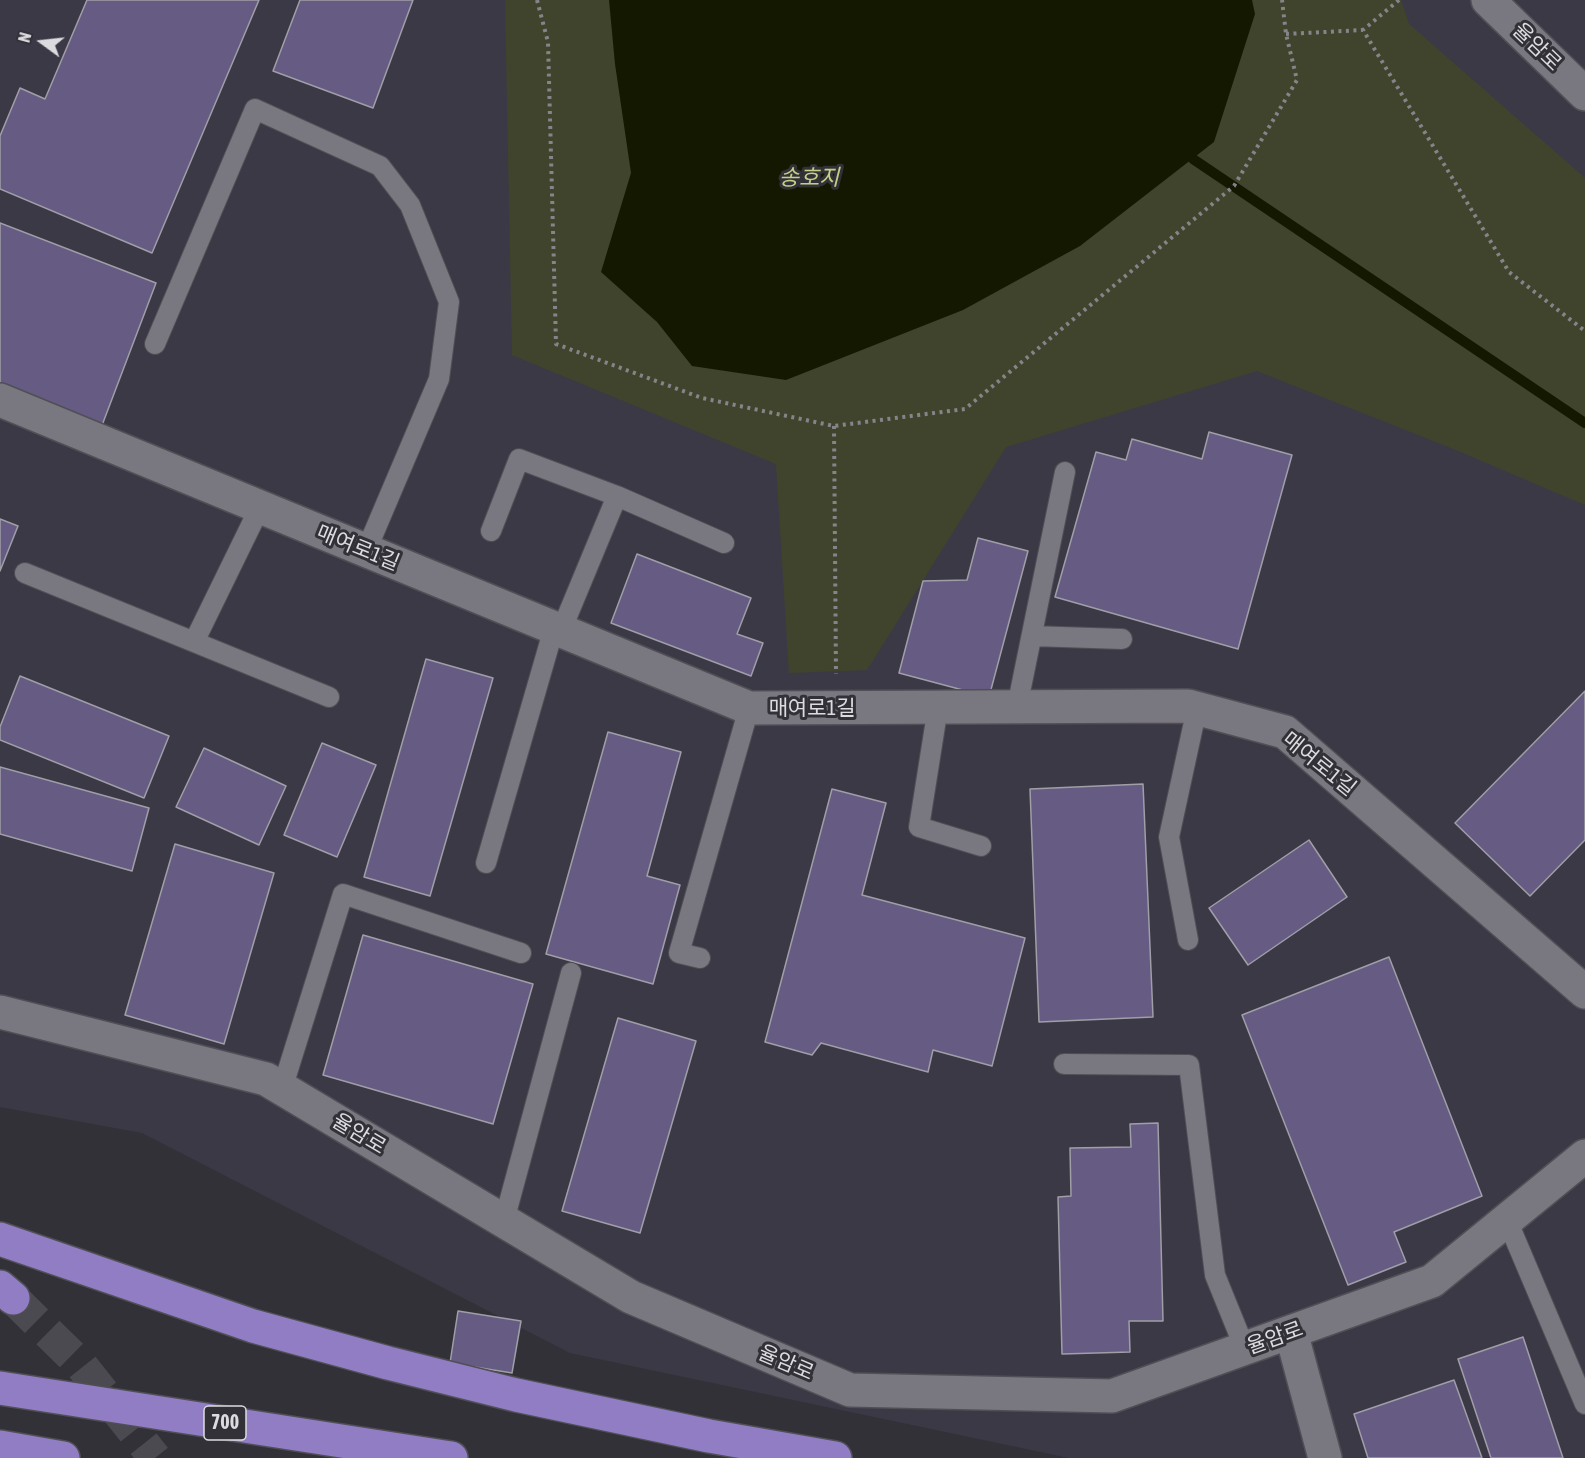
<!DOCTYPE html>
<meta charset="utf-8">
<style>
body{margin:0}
#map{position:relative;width:1585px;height:1458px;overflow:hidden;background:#323138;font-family:"Asap Condensed",sans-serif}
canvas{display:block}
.north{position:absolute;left:12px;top:12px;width:60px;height:60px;-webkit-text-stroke:4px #323138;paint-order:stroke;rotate:285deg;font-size:16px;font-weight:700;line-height:24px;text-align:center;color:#dcdbe0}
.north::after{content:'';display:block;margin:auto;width:21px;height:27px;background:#dcdbe0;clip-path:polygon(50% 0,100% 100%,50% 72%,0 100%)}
</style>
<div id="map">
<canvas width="1585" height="1458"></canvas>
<div class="north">N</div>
</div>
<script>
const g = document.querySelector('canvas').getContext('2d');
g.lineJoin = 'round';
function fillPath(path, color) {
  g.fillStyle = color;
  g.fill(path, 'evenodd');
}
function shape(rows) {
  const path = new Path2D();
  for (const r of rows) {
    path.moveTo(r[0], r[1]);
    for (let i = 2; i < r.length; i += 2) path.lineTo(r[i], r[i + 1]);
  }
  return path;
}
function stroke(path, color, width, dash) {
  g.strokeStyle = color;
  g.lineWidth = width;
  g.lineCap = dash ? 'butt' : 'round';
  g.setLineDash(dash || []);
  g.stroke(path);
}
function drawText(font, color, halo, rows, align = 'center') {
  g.font = font + ' "Asap Condensed","Noto Sans KR",sans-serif';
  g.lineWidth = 6;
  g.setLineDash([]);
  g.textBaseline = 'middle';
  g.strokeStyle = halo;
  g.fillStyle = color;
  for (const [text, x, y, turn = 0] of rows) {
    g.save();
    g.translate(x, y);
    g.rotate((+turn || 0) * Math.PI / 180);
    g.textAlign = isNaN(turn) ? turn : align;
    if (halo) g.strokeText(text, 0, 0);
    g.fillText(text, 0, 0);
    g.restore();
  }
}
const built = shape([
 [0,0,1585,0,1585,1458,1069,1458,570,1353,142,1133,0,1107]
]);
const green = shape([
 [505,0,1401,0,1409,24,1585,178,1585,505,1456,450,1257,371,1006,447,867,670,789,673,776,464,512,355]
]);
const water = shape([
 [609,0,1252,0,1255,14,1214,142,1080,246,963,310,786,380,692,366,657,322,601,272,631,173,615,64]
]);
const stream = shape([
 [1193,159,1585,423]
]);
const building = shape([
 [87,0,259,0,152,253,0,189,0,136,20,88,45,99,87,0],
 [300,0,413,0,373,108,273,71,300,0],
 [0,223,156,283,101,428,0,389,0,223],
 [1209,432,1292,455,1238,649,1055,597,1096,452,1126,460,1132,439,1202,459,1209,432],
 [0,519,18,526,0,571,0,519],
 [978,538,1028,551,989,697,899,673,923,581,967,580,978,538],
 [637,554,751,598,737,634,763,643,751,676,611,623,637,554],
 [426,659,493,678,430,896,364,877,426,659],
 [20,676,169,736,144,798,0,740,0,727,20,676],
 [1585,691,1585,840,1530,896,1455,823,1585,691],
 [608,732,681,752,647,876,680,885,653,984,546,954,608,732],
 [322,743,376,765,337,857,284,835,322,743],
 [204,748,286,786,259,845,176,807,204,748],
 [0,767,149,808,132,871,0,834,0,767],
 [1143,784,1153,1017,1039,1022,1030,789,1143,784],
 [832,789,886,803,862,895,1025,938,992,1066,933,1050,928,1072,821,1043,812,1055,765,1042,832,789],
 [1309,840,1347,897,1248,965,1209,908,1309,840],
 [175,844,274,873,224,1044,125,1015,175,844],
 [363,935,533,984,493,1124,323,1075,363,935],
 [1389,957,1482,1196,1394,1232,1406,1262,1348,1285,1242,1015,1389,957],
 [618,1018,696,1041,640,1233,562,1211,618,1018],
 [1158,1123,1163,1321,1129,1321,1130,1352,1062,1354,1058,1197,1071,1196,1070,1148,1131,1147,1130,1124,1158,1123],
 [458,1311,521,1321,512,1373,450,1363,458,1311],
 [1523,1337,1563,1458,1491,1458,1458,1359,1523,1337],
 [1454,1380,1482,1458,1368,1458,1354,1414,1454,1380]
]);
const motorwayTunnel = shape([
 [13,1298,81,1365,155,1458]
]);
const path = shape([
 [537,0,548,42,556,344,702,398,834,426,965,409,1234,186,1297,80,1286,34,1282,0],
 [1399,0,1363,30,1509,272,1585,331],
 [1286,34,1363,30],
 [834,426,836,674]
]);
const service = shape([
 [155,344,255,109,380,166,410,205,449,302,439,379,366,551],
 [491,531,519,459,617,496,724,543],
 [25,573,329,697],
 [561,631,617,496],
 [1032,636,1122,639],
 [194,642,260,507],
 [938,707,919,827,981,846],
 [1017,707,1065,472],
 [486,863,554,628],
 [1188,940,1169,837,1197,708],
 [700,958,679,953,749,708],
 [1064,1064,1189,1065,1215,1275,1245,1349],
 [282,1089,343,894,521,953],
 [1507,1220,1585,1404],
 [504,1221,571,973]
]);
const minor = shape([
 [1488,0,1585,94],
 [0,400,749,708,1188,706,1285,732,1585,992],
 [0,1012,266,1079,631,1297,850,1390,1112,1396,1432,1281,1585,1156],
 [1291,1332,1325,1458]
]);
const motorway = shape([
 [0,1239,253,1326,388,1363,516,1395,709,1436,835,1458],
 [0,1287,13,1298],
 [0,1388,451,1458],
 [0,1447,63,1458]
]);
const shields = [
 [225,1423,42]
];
const shieldNames = [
 ["700",225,1423]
];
const streetNames = [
 ["율암로",1537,47,44],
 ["매여로1길",358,548,22],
 ["매여로1길",812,708],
 ["매여로1길",1319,764,39],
 ["율암로",359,1134,31],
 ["율암로",1275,1338,-20],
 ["율암로",786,1363,23]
];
const waterNames = [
 ["송호지",809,178]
];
fillPath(built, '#3c3946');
fillPath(green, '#41442c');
fillPath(water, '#151800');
stroke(stream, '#151800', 10);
fillPath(building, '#665b83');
stroke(building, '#a09ea7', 1.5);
stroke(motorwayTunnel, '#4c4a51', 33, [33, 16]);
stroke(service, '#504f55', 22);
stroke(minor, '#504f55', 36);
stroke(motorway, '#504f55', 36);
stroke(path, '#85848a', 4, [3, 4.5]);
stroke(service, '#79777f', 20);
stroke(minor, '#79777f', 33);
stroke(motorway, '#907dc3', 33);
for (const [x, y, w] of shields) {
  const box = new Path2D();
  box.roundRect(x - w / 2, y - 17, w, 34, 4.5);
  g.fillStyle = '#323138';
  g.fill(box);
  stroke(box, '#dcdbe0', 1.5);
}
drawText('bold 20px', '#dcdbe0', null, shieldNames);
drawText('21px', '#dcdbe0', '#323138', streetNames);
drawText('italic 22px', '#c5ce87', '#323138', waterNames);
</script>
